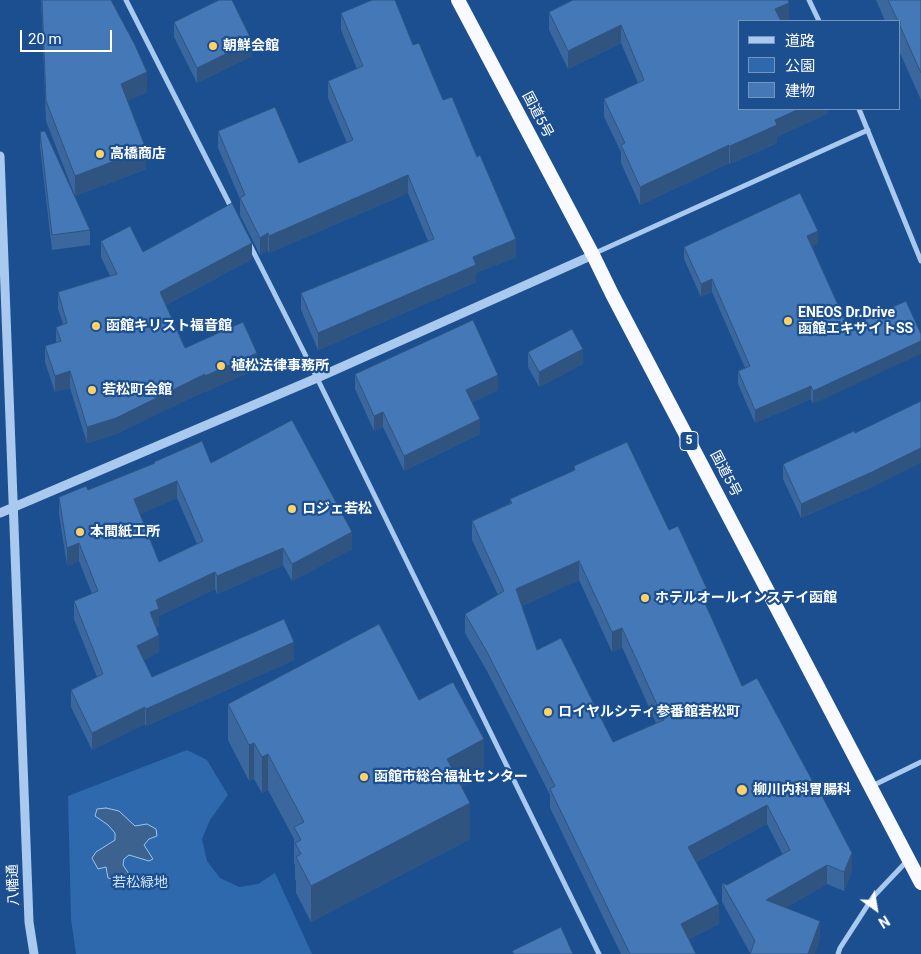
<!DOCTYPE html>
<meta charset="utf-8">
<style>
body{margin:0}
#map{position:relative;width:921px;height:954px;overflow:hidden;background:#1b4f8f;font-family:Roboto,"Noto Sans JP",sans-serif}
canvas{display:block}
.legend{position:absolute;left:738px;top:20px;width:162px;height:90px;box-sizing:border-box;background:#1b4f8f;border:1px solid #7695bc;margin:0;padding:6px 9px;list-style:none;font-size:15px;color:#fff}
.legend li{display:flex;align-items:center;gap:10px;height:25px}
.legend b{width:25px;border:1px solid #7695bc}
.north{position:absolute;left:851px;top:884px;width:50px;height:50px;-webkit-text-stroke:4px #1b4f8f;paint-order:stroke;rotate:148deg;font-size:14px;font-weight:700;line-height:20px;text-align:center;color:#fff}
.north::after{content:'';display:block;margin:auto;width:18px;height:22px;background:#fff;clip-path:polygon(50% 0,100% 100%,50% 72%,0 100%)}
.scale{position:absolute;left:20px;top:30px;width:92px;height:22px;box-sizing:border-box;border:2px solid #fff;border-top:0;padding-left:6px;font-size:15px;line-height:18px;white-space:nowrap;color:#fff;-webkit-text-stroke:4px #1b4f8f;paint-order:stroke}
</style>
<div id="map">
<canvas width="921" height="954"></canvas>
<ul class="legend">
<li><b style="height:6px;background:#a9c9ee"></b>道路</li>
<li><b style="height:14px;background:#2e69ad"></b>公園</li>
<li><b style="height:14px;background:#4478b7"></b>建物</li>
</ul>
<div class="north">N</div>
<div class="scale">20 m</div>
</div>
<script>
const g = document.querySelector('canvas').getContext('2d');
g.lineJoin = 'round';
function fillPath(path, color) {
  g.fillStyle = color;
  g.fill(path, 'evenodd');
}
function shape(rows) {
  const path = new Path2D();
  for (const r of rows) {
    path.moveTo(r[0], r[1]);
    for (let i = 2; i < r.length; i += 2) path.lineTo(r[i], r[i + 1]);
  }
  return path;
}
function stroke(path, color, width, dash) {
  g.strokeStyle = color;
  g.lineWidth = width;
  g.lineCap = dash ? 'butt' : 'round';
  g.setLineDash(dash || []);
  g.stroke(path);
}
function drawText(font, color, halo, rows, align = 'center') {
  g.font = font + ' Roboto,"Noto Sans JP",sans-serif';
  g.lineWidth = 4.5;
  g.setLineDash([]);
  g.textBaseline = 'middle';
  g.strokeStyle = halo;
  g.fillStyle = color;
  for (const [text, x, y, turn = 0] of rows) {
    g.save();
    g.translate(x, y);
    g.rotate((+turn || 0) * Math.PI / 180);
    g.textAlign = isNaN(turn) ? turn : align;
    if (halo) g.strokeText(text, 0, 0);
    g.fillText(text, 0, 0);
    g.restore();
  }
}
const green = shape([
 [187,750,207,760,228,795,210,820,202,839,207,861,220,878,239,887,258,884,275,873,312,954,76,954,71,919,68,796]
]);
const water = shape([
 [106,808,119,811,135,826,147,824,156,829,157,836,149,839,144,845,153,859,149,861,129,855,124,859,123,865,129,874,121,881,108,878,106,867,98,869,92,858,96,852,115,840,115,833,108,825,95,816,97,809,106,808]
]);
const minor = shape([
 [126,0,232,209],
 [809,0,819,21],
 [859,109,921,261],
 [249,243,317,378,599,954],
 [593,254,868,130],
 [872,786,921,762],
 [838,954,840,948,873,897,907,861]
]);
const tertiary = shape([
 [0,156,29,922,34,954],
 [0,513,317,378,593,255]
]);
const trunk = shape([
 [458,0,593,255,612,294,921,883]
]);
const wall = shape([
 [41,0,111,0,147,92,127,101,146,169,75,196,46,121],
 [876,0,921,0,921,100,900,53,900,21,885,21],
 [549,12,789,21,740,21,828,109,828,113,777,137,777,143,730,164,729,163,640,205,621,163,621,152,604,117,604,99,638,83,621,43,568,69,549,30],
 [341,13,413,45,443,100,516,257,476,273,476,282,318,350,301,310,301,293,428,241,408,193,269,253,268,250,260,255,240,215,240,199,218,148,218,131,299,163,347,143,328,98,328,81,357,69,341,30],
 [174,22,252,56,197,83,174,37],
 [40,132,90,230,90,245,52,250,40,147],
 [101,241,143,252,252,259,166,305,185,348,257,369,205,392,205,391,116,434,87,443,70,388,55,392,45,362,45,346,56,343,56,327,63,324,58,309,58,292,110,276,101,257],
 [818,244,812,246,848,327,813,404,811,399,755,423,738,384,738,371,745,368,712,292,701,297,684,259,684,247],
 [528,352,583,364,539,387,528,367],
 [355,374,498,390,472,402,480,434,404,471,383,427,374,431,355,389],
 [154,462,211,463,352,549,292,581,283,565,217,594,215,589,159,616,159,626,156,628,159,652,144,660,152,677,294,660,146,726,145,724,92,750,71,707,71,690,97,677,74,619,74,601,92,594,79,561,67,566,59,514,59,497,88,490,154,464],
 [177,498,197,544,159,562,140,514],
 [783,464,872,487,801,518,783,479],
 [574,466,707,608,742,686,852,872,844,891,827,884,785,908,820,941,750,953,722,902,722,883,727,885,783,855,767,824,696,862,719,924,689,939,696,954,621,954,550,808,550,795,487,671,465,633,465,614,498,595,472,540,472,521,510,503,510,499,574,471],
 [579,580,612,652,622,647,656,723,613,742,537,650,522,606],
 [419,700,484,775,462,787,470,839,311,922,296,893,296,881,295,879,295,865,294,863,294,839,268,790,262,793,254,779,249,781,228,740,228,704]
]);
const shadedWall = shape([
 [789,3,789,21,775,21,775,9],
 [621,25,621,43,568,69,568,51],
 [252,41,252,56,197,83,197,68],
 [147,72,147,92,121,104,121,84],
 [799,109,828,109,828,113,777,137,777,143,730,164,730,146,775,120],
 [729,145,729,163,640,205,640,187],
 [146,149,146,169,75,196,75,176],
 [408,175,408,193,269,253,269,236],
 [818,231,818,244,807,249,807,236],
 [268,233,268,250,260,255,260,238],
 [516,239,516,257,476,273,476,282,318,350,318,333,473,257],
 [252,243,252,259,160,308,160,292],
 [712,279,712,292,701,297,701,284],
 [921,341,921,354,813,404,813,391],
 [583,349,583,364,539,387,539,372],
 [257,353,257,369,205,392,205,376],
 [70,371,70,388,55,392,55,376],
 [205,374,205,391,116,434,87,443,87,427],
 [498,375,498,390,466,405,466,390],
 [811,386,811,399,755,423,755,410],
 [383,412,383,427,374,431,374,416],
 [480,419,480,434,404,471,404,456],
 [921,448,921,463,872,487,801,518,801,504],
 [177,481,177,498,134,517,134,499],
 [352,532,352,549,292,581,292,564],
 [79,543,79,561,67,566,67,548],
 [283,548,283,565,217,594,217,576],
 [579,561,579,580,516,609,516,589],
 [215,572,215,589,159,616,159,626,150,630,150,612,156,600],
 [707,589,707,608,700,592],
 [622,628,622,647,612,652,612,632],
 [159,635,159,652,137,664,137,646],
 [294,642,294,660,146,726,146,709],
 [145,707,145,724,92,750,92,733],
 [484,739,484,775,447,795,447,759],
 [254,743,254,779,249,781,249,745],
 [268,754,268,790,262,793,262,757],
 [470,803,470,839,311,922,311,886],
 [767,805,767,824,688,866,688,847],
 [852,853,852,872,844,891,844,872],
 [827,865,827,884,766,919,766,900],
 [719,904,719,924,681,943,681,924],
 [820,921,820,941,815,954,808,954]
]);
const building = shape([
 [42,0,111,0,135,45,147,72,121,84,146,149,75,176,46,101,42,0],
 [219,0,232,0,252,41,197,68,174,22,219,0],
 [372,0,395,0,413,45,419,43,443,100,452,97,477,157,480,155,516,239,473,257,476,265,318,333,301,293,434,239,408,175,269,236,268,233,260,238,240,198,245,195,218,131,275,107,299,163,353,140,328,81,363,66,341,13,372,0],
 [573,0,788,0,789,3,775,9,781,21,740,21,740,109,799,109,775,120,777,125,730,146,729,145,640,187,621,145,625,143,604,99,644,80,621,25,568,51,549,12,573,0],
 [888,0,921,0,921,73,900,26,900,21,898,21,888,0],
 [45,131,90,230,52,235,40,132,45,131],
 [800,193,818,231,807,236,848,327,906,301,921,334,921,341,813,391,811,386,755,410,738,371,750,366,712,279,701,284,684,247,800,193],
 [232,203,252,243,160,292,185,348,243,322,257,353,205,376,205,374,116,418,87,427,70,371,55,376,45,346,61,341,56,327,67,323,58,292,117,274,101,241,130,226,143,252,232,203],
 [473,320,498,375,466,390,480,419,404,456,383,412,374,416,355,374,473,320],
 [572,329,583,349,539,372,528,352,572,329],
 [921,401,921,448,872,472,801,504,783,464,854,431,855,433,921,401],
 [292,420,352,532,292,564,283,548,217,576,215,572,156,600,159,609,150,612,159,635,137,646,152,677,284,619,294,642,146,709,145,707,92,733,71,690,103,674,74,601,98,591,79,543,67,548,59,497,86,486,88,490,155,463,154,462,202,441,211,463,292,420],
 [177,481,203,541,159,562,134,499,177,481],
 [627,442,669,530,678,526,707,589,700,592,742,686,757,678,819,793,820,792,852,853,844,872,827,865,766,900,820,921,808,954,750,954,755,941,722,883,727,885,790,850,767,805,688,847,719,904,681,924,696,954,630,954,550,789,555,786,487,652,465,614,504,591,472,521,512,503,510,499,575,470,574,466,627,442],
 [579,561,612,632,622,628,664,720,613,742,561,638,537,650,516,589,579,561],
 [379,624,419,700,453,682,484,739,447,759,470,803,311,886,296,857,301,854,295,843,301,840,294,827,304,822,268,754,262,757,254,743,249,745,228,704,379,624],
 [561,927,573,954,514,954,512,951,561,927]
]);
const markers = [
 [213,46,5,"#ffd166"],
 [100,154,5,"#ffd166"],
 [788,321,5,"#ffd166"],
 [96,326,5,"#ffd166"],
 [221,366,5,"#ffd166"],
 [92,390,5,"#ffd166"],
 [292,509,5,"#ffd166"],
 [80,532,5,"#ffd166"],
 [645,598,5,"#ffd166"],
 [548,712,5,"#ffd166"],
 [364,777,5,"#ffd166"],
 [742,790,6,"#ffd166"]
];
const shields = [
 [689,441,18]
];
const shieldNames = [
 ["5",689,441]
];
const poiNames = [
 ["朝鮮会館",223,46],
 ["高橋商店",110,154],
 ["ENEOS Dr.Drive",798,313],
 ["函館エキサイトSS",798,329],
 ["函館キリスト福音館",106,326],
 ["植松法律事務所",231,366],
 ["若松町会館",102,390],
 ["ロジェ若松",302,509],
 ["本間紙工所",90,532],
 ["ホテルオールインステイ函館",655,598],
 ["ロイヤルシティ参番館若松町",558,712],
 ["函館市総合福祉センター",374,777],
 ["柳川内科胃腸科",753,790]
];
const streetNames = [
 ["国道5号",537,115,62],
 ["国道5号",725,474,62],
 ["八幡通",14,885,-92]
];
const parkNames = [
 ["若松緑地",140,883]
];
fillPath(green, '#2e69ad');
fillPath(water, '#3c6290');
stroke(water, '#9cc4f0', 1);
stroke(minor, '#a9c9ee', 5);
stroke(tertiary, '#a9c9ee', 9);
stroke(trunk, '#f8faff', 14);
fillPath(wall, '#3a679d');
fillPath(shadedWall, '#305480');
fillPath(building, '#4478b7');
stroke(building, '#305480', 1);
for (const [x, y, r, color] of markers) {
  const dot = new Path2D();
  dot.arc(x, y, r, 0, 2 * Math.PI);
  g.fillStyle = color;
  g.fill(dot);
  stroke(dot, '#1b4f8f', 2);
}
for (const [x, y, w] of shields) {
  const box = new Path2D();
  box.roundRect(x - w / 2, y - 9.5, w, 19, 4);
  g.fillStyle = '#1b4f8f';
  g.fill(box);
  stroke(box, '#fff', 1);
}
drawText('bold 12px', '#fff', null, shieldNames);
drawText('bold 14px', '#fff', '#1b4f8f', poiNames, 'left');
drawText('14px', '#fff', '#1b4f8f', streetNames);
drawText('14px', '#cfe3fa', '#1b4f8f', parkNames);
</script>
